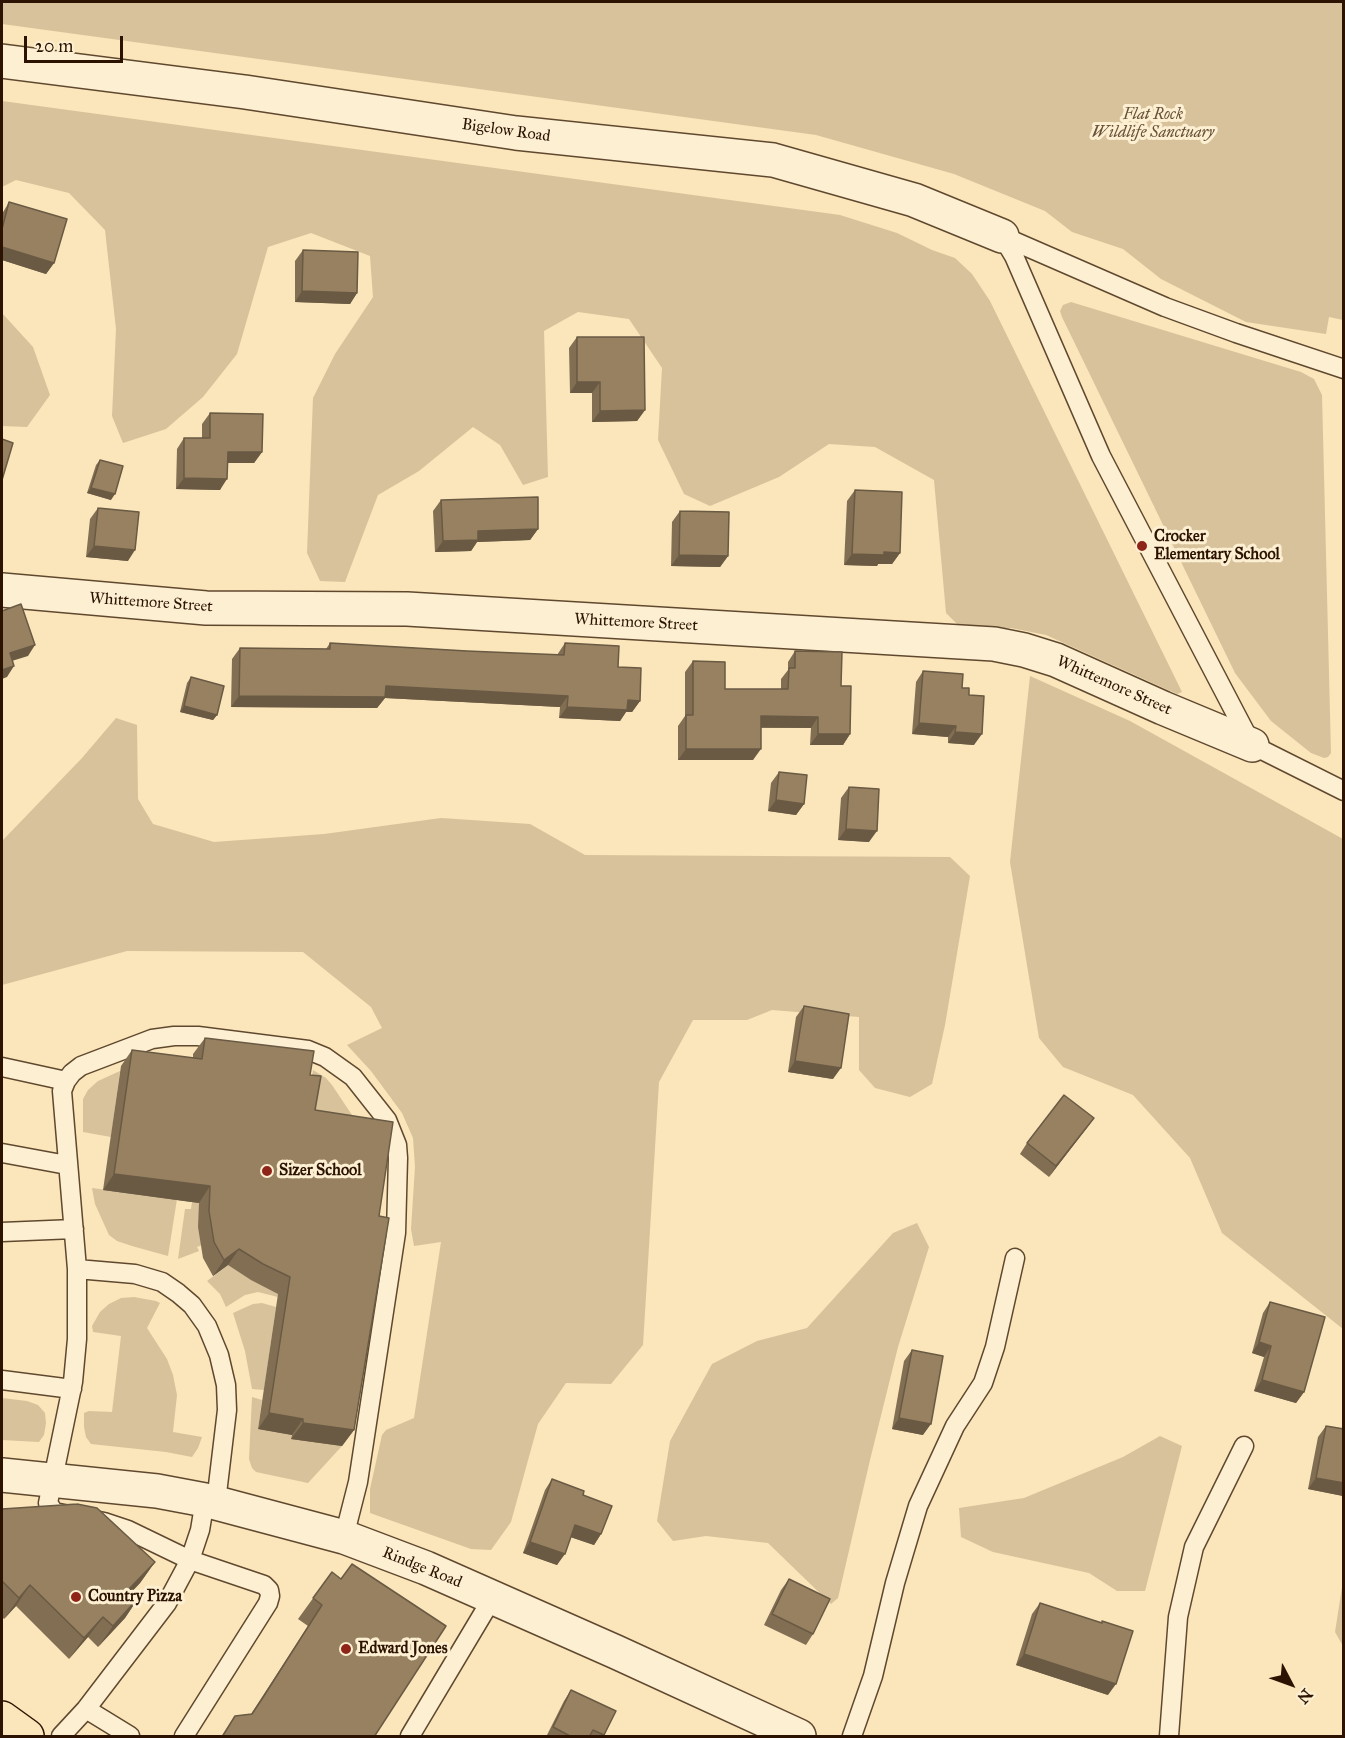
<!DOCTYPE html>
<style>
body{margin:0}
#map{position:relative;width:1345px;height:1738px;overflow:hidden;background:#fae6ba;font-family:"IM FELL Great Primer",serif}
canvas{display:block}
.frame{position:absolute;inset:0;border:3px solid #2c1301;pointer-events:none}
.north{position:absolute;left:1261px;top:1654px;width:60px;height:60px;-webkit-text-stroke:4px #fcefd2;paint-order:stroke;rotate:131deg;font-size:16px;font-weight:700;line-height:24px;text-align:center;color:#2c1301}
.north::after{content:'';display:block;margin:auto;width:21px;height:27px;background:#2c1301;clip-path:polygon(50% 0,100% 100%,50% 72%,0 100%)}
.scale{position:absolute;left:24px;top:36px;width:99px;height:27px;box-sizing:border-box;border:3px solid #2c1301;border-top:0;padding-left:8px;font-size:18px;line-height:21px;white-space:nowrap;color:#2c1301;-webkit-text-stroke:4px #fcefd2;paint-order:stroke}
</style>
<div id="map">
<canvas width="1345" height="1738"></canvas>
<div class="frame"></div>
<div class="north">N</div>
<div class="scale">20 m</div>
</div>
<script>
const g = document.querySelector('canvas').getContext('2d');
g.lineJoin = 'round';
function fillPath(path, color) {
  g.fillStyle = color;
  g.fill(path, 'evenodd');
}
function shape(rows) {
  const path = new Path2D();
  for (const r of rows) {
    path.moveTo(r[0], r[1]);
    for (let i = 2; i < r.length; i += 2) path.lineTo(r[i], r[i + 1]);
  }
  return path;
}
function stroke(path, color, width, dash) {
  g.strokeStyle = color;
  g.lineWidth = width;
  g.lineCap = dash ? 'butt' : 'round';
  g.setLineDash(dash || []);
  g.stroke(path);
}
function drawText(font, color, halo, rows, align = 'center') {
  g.font = font + ' "IM FELL Great Primer",serif';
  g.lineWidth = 6;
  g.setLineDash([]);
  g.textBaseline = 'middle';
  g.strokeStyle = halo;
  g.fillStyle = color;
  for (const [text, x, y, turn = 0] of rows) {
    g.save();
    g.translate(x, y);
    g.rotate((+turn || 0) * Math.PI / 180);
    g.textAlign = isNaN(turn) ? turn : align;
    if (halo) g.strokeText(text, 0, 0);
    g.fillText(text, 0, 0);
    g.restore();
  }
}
const green = shape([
 [2,2,1343,2,1343,320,1329,317,1326,334,1246,322,1161,279,1123,249,1072,232,1045,211,954,174,816,135,2,24],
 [2,101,840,215,897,233,932,250,955,258,972,274,990,301,1182,692,1177,694,1046,635,1011,628,963,630,946,613,934,480,875,447,829,444,779,477,710,506,684,494,658,440,662,368,629,319,578,312,544,331,548,477,523,485,500,445,473,427,419,471,378,495,345,582,320,581,307,553,313,398,335,354,373,297,370,256,311,233,268,247,237,354,203,397,166,429,123,443,112,416,116,329,105,230,69,193,16,180,2,187],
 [1071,302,1301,372,1314,379,1322,395,1331,753,1328,757,1324,758,1311,753,1271,721,1235,673,1062,317,1060,311,1063,305],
 [2,313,33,347,50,395,27,427,2,426],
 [1030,676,1130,721,1343,839,1343,1329,1222,1233,1190,1158,1133,1095,1063,1067,1039,1038,1010,862],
 [116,718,137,725,138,799,153,824,214,842,324,834,441,818,530,824,585,855,950,857,970,876,945,1025,932,1084,910,1097,875,1088,859,1070,859,1017,772,1010,747,1020,693,1020,659,1082,643,1345,611,1384,566,1383,538,1424,511,1522,491,1550,471,1549,370,1513,370,1489,382,1435,386,1430,414,1418,441,1242,414,1246,411,1229,415,1167,413,1138,402,1113,371,1071,347,1045,382,1028,371,1007,303,952,127,951,2,985,2,841,82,758],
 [313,1070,326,1078,332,1085,366,1136,304,1127],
 [120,1071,111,1137,83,1132,83,1099,88,1090,98,1081],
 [92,1188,177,1199,168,1256,132,1246,117,1241,109,1235,95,1204],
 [192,1202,200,1203,202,1245,197,1247,199,1251,178,1259,185,1209,191,1209],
 [917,1223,929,1247,898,1347,870,1460,838,1598,831,1604,768,1543,706,1536,673,1541,657,1521,670,1441,712,1364,757,1341,807,1328,893,1233],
 [231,1263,279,1289,278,1297,258,1292,245,1295,226,1307,220,1294,207,1281],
 [134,1297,156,1301,160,1303,147,1328,167,1359,173,1375,177,1395,173,1432,202,1437,198,1448,192,1457,166,1452,91,1444,86,1437,84,1427,84,1413,89,1411,112,1412,121,1336,93,1332,92,1326,100,1312,109,1304,121,1298],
 [262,1303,276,1307,264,1390,252,1389,245,1351,233,1313,253,1304],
 [252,1397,262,1400,258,1429,292,1435,291,1438,342,1446,308,1483,256,1472,252,1468,249,1459],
 [2,1398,27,1401,38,1405,45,1413,46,1423,44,1435,39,1442,2,1440],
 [1160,1436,1182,1446,1145,1591,1117,1591,1089,1573,993,1552,961,1537,959,1508,1024,1498,1123,1457],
 [1343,1581,1344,1646,1343,1646,1335,1632]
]);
const service = shape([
 [1002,236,1014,256,1101,456,1252,745,1344,791],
 [1002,236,1165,307,1236,333,1344,369],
 [2,1067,66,1081],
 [2,1153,67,1165],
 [2,1232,74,1229],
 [77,1269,135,1274,162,1282,178,1293,192,1305,207,1326,219,1355,226,1385,227,1410,216,1502],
 [2,1380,72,1389],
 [86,1709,130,1736],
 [61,1736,86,1709,167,1603,190,1560,200,1530,205,1500],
 [184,1736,268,1603,270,1596,269,1590,264,1585,190,1560,128,1530,104,1522,54,1512,48,1503,73,1382,77,1339,77,1269,62,1091,66,1081,72,1073,81,1066,152,1039,174,1036,198,1036,308,1050,325,1057,353,1077,387,1120,397,1145,398,1158,396,1233,358,1482,344,1537],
 [410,1736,493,1597],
 [852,1736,873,1676,895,1583,918,1506,955,1426,983,1383,995,1347,1015,1258],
 [1169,1736,1178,1617,1194,1547,1244,1446]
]);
const minor = shape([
 [2,61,245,92,516,133,773,160,914,200,1002,236],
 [2,590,206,608,407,609,994,644,1024,650,1056,660,1163,708,1252,745]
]);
const tertiary = shape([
 [2,1475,157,1491,205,1500,344,1537,426,1568,616,1652,799,1736]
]);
const primary = shape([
 [2,1718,27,1736]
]);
const wall = shape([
 [9,202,54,263,46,274,2,260,2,214],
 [303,250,357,293,350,304,295,302,295,261],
 [577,337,645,410,637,421,592,422,592,393,570,393,569,348],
 [210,413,262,452,254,463,228,463,220,490,176,489,177,449,184,438,202,438,202,424],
 [100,460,111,500,87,493,96,465],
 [855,490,900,553,892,564,878,564,877,566,844,565,847,501],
 [441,500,538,529,530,540,477,542,471,551,435,552,433,511],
 [98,508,128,561,86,557,90,519],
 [680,511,728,556,720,567,671,566,672,522],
 [330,643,467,651,557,655,565,643,618,667,640,701,632,712,626,712,620,721,559,718,560,707,385,698,377,708,231,707,232,659,240,648,326,649],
 [795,651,841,686,850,734,843,745,810,745,811,728,761,728,753,760,678,760,678,726,685,716,685,672,693,661,725,689,781,689,781,679,788,670,788,662],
 [923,671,962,688,969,695,974,745,948,743,948,737,912,734,916,682],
 [191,677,217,715,213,720,180,712,187,683],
 [779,772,804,804,796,815,768,811,771,783],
 [849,787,869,842,838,840,841,798],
 [804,1006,833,1079,788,1072,796,1017],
 [205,1038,310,1075,315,1110,379,1216,354,1430,342,1446,291,1439,292,1435,258,1429,278,1294,251,1280,228,1265,213,1276,203,1258,198,1227,199,1203,103,1190,121,1066,132,1050,193,1058,193,1054],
 [1094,1118,1049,1177,1020,1154,1027,1143],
 [1270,1302,1304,1392,1296,1403,1254,1391,1264,1357,1252,1353,1263,1313],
 [912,1350,923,1435,892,1429,904,1361],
 [1326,1426,1344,1429,1344,1494,1343,1496,1308,1489,1318,1437],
 [552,1479,583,1495,601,1534,594,1545,571,1537,557,1565,523,1553,545,1490],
 [2,1509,155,1562,140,1583,132,1591,139,1597,125,1618,98,1647,88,1637,69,1659,16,1606,4,1619,2,1617],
 [332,1572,374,1737,221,1737,235,1716,251,1714,308,1626,298,1619],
 [789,1579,813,1634,806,1645,764,1625,781,1590],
 [1040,1603,1108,1695,1016,1665,1032,1614],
 [571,1690,616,1711,603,1737,546,1737,564,1701]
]);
const shadedWall = shape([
 [2,247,54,263,46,274,2,260],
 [302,291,357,293,350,304,295,302],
 [577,382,600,382,592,393,570,393],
 [645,410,637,421,592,422,600,411],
 [228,452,262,452,254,463,220,463],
 [184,478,227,479,220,490,176,489],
 [91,488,115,494,111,500,87,493],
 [538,529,530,540,477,542,471,551,435,552,443,541,478,531],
 [94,546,135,550,128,561,86,557],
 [884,552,900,553,892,564,878,564,877,566,844,565,852,554],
 [679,555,728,556,720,567,671,566],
 [35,645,28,656,2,664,10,653],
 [14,666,7,677,2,679,2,670],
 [386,686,568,696,560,707,385,698,377,708,231,707,239,696],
 [628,700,640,701,632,712,626,712,620,721,559,718,567,707],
 [184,706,217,715,213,720,180,712],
 [761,716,818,717,811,728,753,727],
 [919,723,956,726,948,737,912,734],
 [955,732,982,734,974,745,948,743],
 [818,734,850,734,843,745,810,745],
 [686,749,761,749,753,760,678,760],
 [776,800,804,804,796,815,768,811],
 [846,829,877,831,869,842,838,840],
 [795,1061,841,1068,833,1079,788,1072],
 [1094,1118,1086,1129,1049,1177,1056,1166],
 [114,1174,210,1186,199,1203,103,1190],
 [239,1249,228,1265,213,1276,224,1260],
 [1259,1342,1271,1346,1264,1357,1252,1353],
 [1262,1380,1304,1392,1296,1403,1254,1391],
 [269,1413,303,1419,292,1435,258,1429],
 [899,1418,931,1424,923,1435,892,1429],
 [303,1423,354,1430,342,1446,291,1439],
 [1316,1478,1344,1483,1344,1494,1343,1496,1308,1489],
 [575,1525,601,1534,594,1545,567,1536],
 [530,1542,565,1554,557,1565,523,1553],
 [155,1562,140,1583,115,1610,129,1589],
 [30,1585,16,1606,4,1619,19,1598],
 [139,1597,125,1618,98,1647,113,1626],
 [103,1617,88,1637,69,1659,84,1638],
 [1024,1654,1116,1684,1108,1695,1016,1665]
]);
const building = shape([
 [9,202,67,219,54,263,2,247,2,229,9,202],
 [303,250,358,252,357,293,302,291,303,250],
 [577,337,644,337,645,410,600,411,600,382,577,382,577,337],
 [210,413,263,414,262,452,228,452,227,479,184,478,184,438,210,438,210,413],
 [2,439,13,443,2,480,2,439],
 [100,460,123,466,115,494,91,488,100,460],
 [855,490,902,492,900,553,884,552,884,555,852,554,855,490],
 [538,497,538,529,478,531,478,540,443,541,441,500,538,497],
 [98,508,139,512,135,550,94,546,98,508],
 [680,511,729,512,728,556,679,555,680,511],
 [21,604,35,645,10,653,14,666,2,670,2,611,21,604],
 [330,643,467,651,564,655,565,643,619,646,618,667,641,668,640,701,628,700,627,710,567,707,568,696,386,686,385,697,239,696,240,648,330,649,330,643],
 [795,651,842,652,841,686,851,686,850,734,818,734,818,717,761,716,761,749,686,749,686,715,693,715,693,661,725,662,725,689,788,689,789,668,795,668,795,651],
 [923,671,963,674,962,688,969,688,969,695,984,696,982,734,955,732,956,726,919,723,923,671],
 [191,677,224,686,217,715,184,706,191,677],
 [779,772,807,775,804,804,776,800,779,772],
 [849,787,879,789,877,831,846,829,849,787],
 [804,1006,849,1014,841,1068,795,1061,804,1006],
 [205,1038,314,1051,310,1075,321,1076,315,1110,393,1122,379,1216,389,1218,354,1430,303,1423,303,1419,269,1413,290,1277,263,1264,239,1249,224,1260,214,1242,209,1211,210,1186,114,1174,132,1050,202,1059,205,1038],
 [1064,1095,1094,1118,1056,1166,1027,1143,1064,1095],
 [1270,1302,1325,1317,1304,1392,1262,1380,1271,1346,1259,1342,1270,1302],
 [912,1350,943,1356,931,1424,899,1418,912,1350],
 [1326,1426,1344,1429,1344,1483,1316,1478,1326,1426],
 [552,1479,584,1491,583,1495,612,1506,601,1534,575,1525,565,1554,530,1542,552,1479],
 [77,1504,97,1508,155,1562,129,1589,139,1597,113,1626,103,1617,84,1638,30,1585,19,1598,2,1581,2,1509,77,1504],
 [352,1564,446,1626,374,1737,222,1737,235,1716,252,1714,262,1699,322,1605,313,1598,332,1572,341,1579,352,1564],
 [789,1579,830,1599,813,1634,772,1614,789,1579],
 [1040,1603,1102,1623,1102,1621,1133,1631,1116,1684,1024,1654,1040,1603],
 [571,1690,616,1711,604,1735,593,1730,589,1737,572,1737,553,1727,571,1690]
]);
const markers = [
 [1142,546,6,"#8f2418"],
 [267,1171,6,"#8f2418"],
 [76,1597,6,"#8f2418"],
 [346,1649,6,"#8f2418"]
];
const parkNames = [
 ["Flat Rock",1153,115],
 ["Wildlife Sanctuary",1153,133]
];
const streetNames = [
 ["Bigelow Road",506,131,8],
 ["Whittemore Street",151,603,4],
 ["Whittemore Street",636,623,3],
 ["Whittemore Street",1114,686,24],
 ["Rindge Road",422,1568,22]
];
const poiNames = [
 ["Crocker",1154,537],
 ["Elementary School",1154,555],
 ["Sizer School",279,1171],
 ["Country Pizza",88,1597],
 ["Edward Jones",358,1649]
];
fillPath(green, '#d7c29b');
stroke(service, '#60482f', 21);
stroke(minor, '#60482f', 36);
stroke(tertiary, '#60482f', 36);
stroke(primary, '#2c1301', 36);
stroke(service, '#fcefd2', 18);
stroke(minor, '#fcefd2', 33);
stroke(tertiary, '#fcefd2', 33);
stroke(primary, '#fae6ba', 33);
fillPath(wall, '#826f53');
fillPath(shadedWall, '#6a5a44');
fillPath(building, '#978161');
stroke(building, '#6a5a44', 1.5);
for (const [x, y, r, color] of markers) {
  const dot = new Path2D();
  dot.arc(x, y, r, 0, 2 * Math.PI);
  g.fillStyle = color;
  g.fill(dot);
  stroke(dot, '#fcefd2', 2);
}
drawText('italic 16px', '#685037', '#fcefd2', parkNames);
drawText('16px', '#2c1301', '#fcefd2', streetNames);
drawText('bold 16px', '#2c1301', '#fcefd2', poiNames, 'left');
</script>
